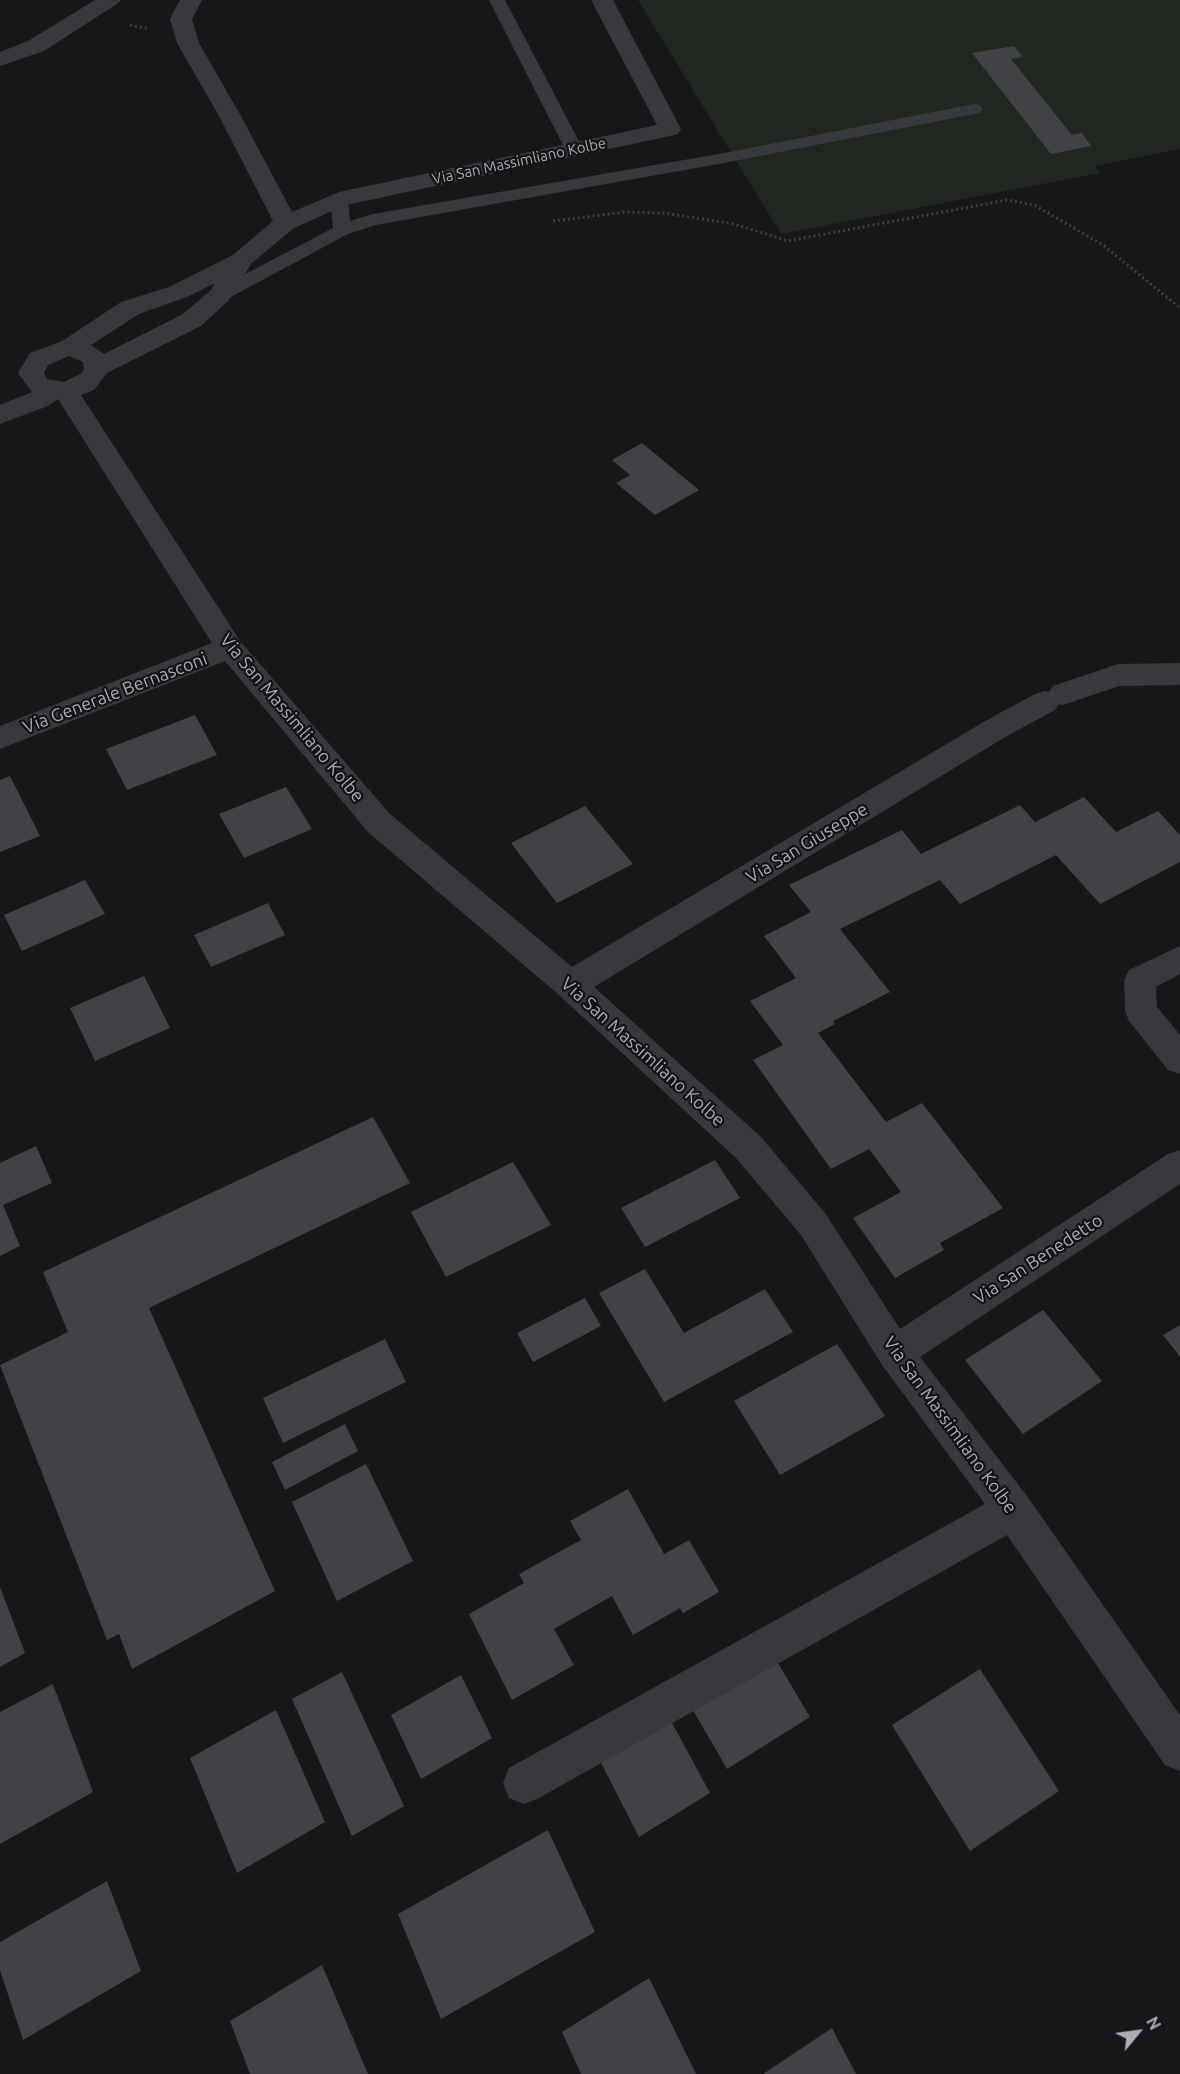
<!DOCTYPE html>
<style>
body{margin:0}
#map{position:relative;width:1180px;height:2074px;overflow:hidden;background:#171719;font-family:Ubuntu,sans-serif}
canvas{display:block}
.north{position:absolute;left:1108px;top:2002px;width:60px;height:60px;-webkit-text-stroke:4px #121214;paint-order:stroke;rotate:61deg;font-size:16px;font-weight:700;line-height:24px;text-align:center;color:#a9aeb9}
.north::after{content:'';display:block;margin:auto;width:21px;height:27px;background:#a9aeb9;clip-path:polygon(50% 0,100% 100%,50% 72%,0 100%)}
</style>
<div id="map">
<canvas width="1180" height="2074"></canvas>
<div class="north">N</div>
</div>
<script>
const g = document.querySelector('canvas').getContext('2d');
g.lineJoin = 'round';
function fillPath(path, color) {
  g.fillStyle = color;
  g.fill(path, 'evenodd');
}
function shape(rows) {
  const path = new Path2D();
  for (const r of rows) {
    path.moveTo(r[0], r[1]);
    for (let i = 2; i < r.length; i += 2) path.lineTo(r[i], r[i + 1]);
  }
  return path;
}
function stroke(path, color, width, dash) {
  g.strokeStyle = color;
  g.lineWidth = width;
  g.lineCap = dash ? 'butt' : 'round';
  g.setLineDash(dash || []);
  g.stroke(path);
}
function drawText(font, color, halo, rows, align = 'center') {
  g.font = font + ' Ubuntu,sans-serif';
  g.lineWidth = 4.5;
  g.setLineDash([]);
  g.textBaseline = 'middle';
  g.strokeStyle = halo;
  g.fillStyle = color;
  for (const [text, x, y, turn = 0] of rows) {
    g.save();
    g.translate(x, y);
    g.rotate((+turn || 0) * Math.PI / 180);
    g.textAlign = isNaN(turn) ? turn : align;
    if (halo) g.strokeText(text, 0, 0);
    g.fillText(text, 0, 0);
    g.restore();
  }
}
const green = shape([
 [638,0,1180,0,1180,149,1095,166,1100,173,781,234]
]);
const building = shape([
 [1014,46,1023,57,1011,59,1072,135,1082,133,1091,146,1051,154,972,53],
 [642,443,699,490,655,515,616,483,630,475,612,460],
 [195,715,217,755,127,790,106,749],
 [10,776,40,836,0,852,0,780],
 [286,787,312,829,244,858,219,814],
 [1084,797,1116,832,1158,811,1180,835,1180,862,1100,904,1056,855,960,904,940,880,840,929,890,992,833,1021,835,1024,818,1033,886,1122,922,1103,1003,1208,940,1243,944,1250,895,1278,853,1218,901,1192,869,1149,831,1169,753,1060,783,1045,750,1001,796,978,764,936,811,912,789,885,902,830,921,854,1020,805,1035,822],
 [585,806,633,864,557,903,511,843],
 [85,880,105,914,22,951,4,915],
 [268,903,285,935,211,967,194,935],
 [144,976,170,1028,95,1061,70,1008],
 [373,1117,410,1183,149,1308,275,1591,132,1669,119,1634,107,1640,0,1365,68,1332,43,1272],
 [36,1146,52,1183,3,1205,20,1246,0,1256,0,1163],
 [715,1160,740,1198,645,1247,621,1208],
 [513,1162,551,1225,446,1277,411,1212],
 [645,1269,684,1333,765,1289,793,1332,664,1402,599,1293],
 [585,1298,601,1326,533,1362,517,1333],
 [1043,1310,1102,1381,1023,1434,965,1360],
 [1180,1325,1180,1357,1163,1335],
 [385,1339,406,1382,283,1443,263,1398],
 [837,1344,885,1416,780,1475,734,1401],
 [345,1424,358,1451,285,1490,272,1462],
 [366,1464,413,1561,337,1601,292,1502],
 [628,1489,664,1554,689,1540,719,1592,683,1613,680,1608,633,1635,612,1596,554,1629,574,1665,512,1700,469,1614,524,1583,519,1574,581,1540,570,1521],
 [0,1587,25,1653,0,1667],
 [769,1648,810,1717,727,1769,686,1698],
 [980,1669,1059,1791,970,1851,892,1725],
 [342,1672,404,1806,352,1836,292,1699],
 [461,1675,492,1738,421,1779,391,1715],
 [53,1684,93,1792,0,1844,0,1712],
 [276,1710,325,1822,237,1873,190,1758],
 [665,1710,710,1793,639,1837,595,1751],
 [548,1830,595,1932,441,2019,398,1914],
 [107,1881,141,1971,23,2040,0,1970,0,1942],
 [322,1965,368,2074,250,2074,230,2021],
 [649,1978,696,2074,581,2074,562,2032],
 [832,2028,856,2074,763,2074]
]);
const path = shape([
 [130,25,149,29],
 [553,221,625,212,664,213,734,224,788,241,1007,200,1034,205,1103,245,1180,308]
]);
const lane = shape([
 [489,0,505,0,583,149,580,153,568,153,565,149,489,0],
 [974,104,980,105,983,109,980,113,724,163,376,225,348,234,227,299,213,299,211,295,213,291,333,228,330,199,333,195,339,194,345,195,348,199,350,221,373,214,724,153,974,104]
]);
const street = shape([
 [95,0,121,0,117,4,44,51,0,66,0,52,28,41,95,0],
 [180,0,202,0,192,19,199,43,241,116,292,212,339,192,657,125,591,0,613,0,681,129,678,134,670,136,346,205,294,228,251,264,229,300,201,326,107,373,94,390,81,395,240,641,390,814,572,967,987,720,1035,694,1045,691,1049,692,1053,686,1118,664,1180,663,1180,685,1119,686,1063,705,1059,704,1055,710,1007,736,594,987,760,1136,825,1213,900,1329,1168,1154,1180,1150,1180,1184,920,1357,1027,1496,1180,1715,1180,1771,1165,1765,1007,1535,539,1798,524,1804,509,1798,503,1783,509,1768,985,1504,882,1365,801,1235,736,1158,559,995,368,832,225,661,0,749,0,726,212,643,58,399,48,406,0,424,0,405,32,392,18,373,30,353,62,341,121,302,169,287,233,255,273,221,219,116,177,43,170,19,180,0],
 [215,283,211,290,183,314,104,354,91,345,139,314,187,297,215,283],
 [69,356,83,362,84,368,82,373,64,382,47,379,44,373,48,365,69,356],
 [1180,946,1180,974,1156,987,1157,1007,1180,1035,1180,1074,1168,1070,1129,1021,1125,1011,1124,980,1129,970,1180,946]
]);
const farStreetnames = [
 ["Via San Massimliano Kolbe",519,161,-12]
];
const streetNames = [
 ["Via Generale Bernasconi",115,693,-21],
 ["Via San Massimliano Kolbe",292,718,50],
 ["Via San Giuseppe",807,843,-31],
 ["Via San Massimliano Kolbe",643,1052,42],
 ["Via San Benedetto",1038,1259,-33],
 ["Via San Massimliano Kolbe",950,1425,54]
];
fillPath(green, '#1f2720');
fillPath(building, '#414246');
stroke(path, '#3e4045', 3, [2, 3]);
fillPath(lane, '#38393e');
fillPath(street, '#38393e');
drawText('15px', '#a9aeb9', '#121214', farStreetnames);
drawText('18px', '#a9aeb9', '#121214', streetNames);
</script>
